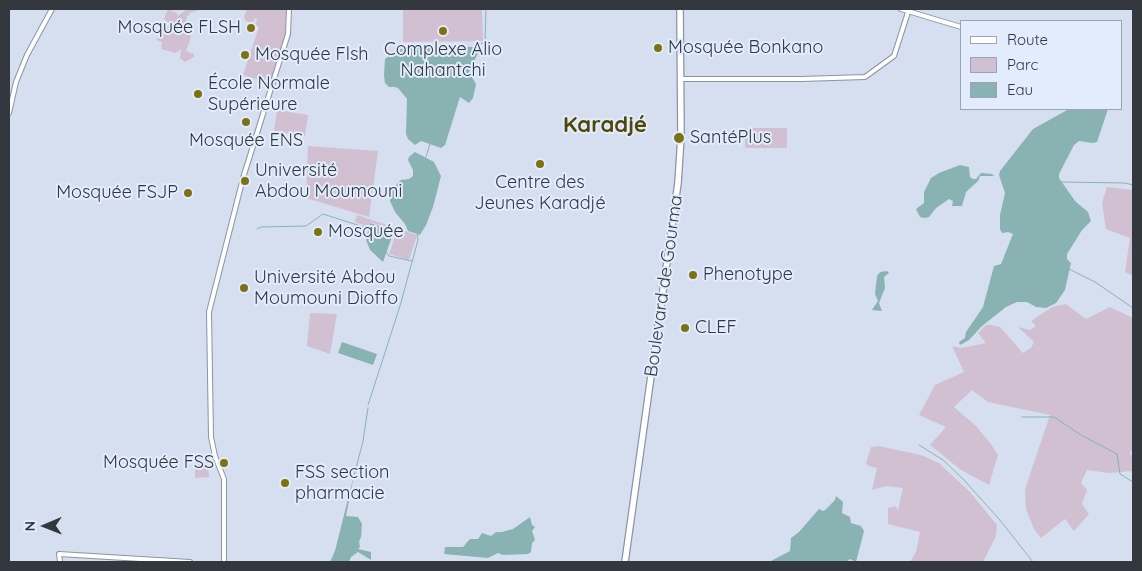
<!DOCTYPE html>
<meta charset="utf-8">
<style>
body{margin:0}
#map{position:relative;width:1142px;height:571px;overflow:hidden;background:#d5dff0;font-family:Quicksand,sans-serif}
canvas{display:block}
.frame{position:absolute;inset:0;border:10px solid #33373e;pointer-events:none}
.legend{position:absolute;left:960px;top:20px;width:162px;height:90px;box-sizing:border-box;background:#e2ecfd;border:1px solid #9ca4b1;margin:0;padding:6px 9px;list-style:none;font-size:15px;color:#33373e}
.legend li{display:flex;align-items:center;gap:10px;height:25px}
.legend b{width:25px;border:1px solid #9ca4b1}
.north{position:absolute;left:20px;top:501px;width:50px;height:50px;-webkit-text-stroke:4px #e2ecfd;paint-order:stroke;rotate:269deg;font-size:14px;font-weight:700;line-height:20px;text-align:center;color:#33373e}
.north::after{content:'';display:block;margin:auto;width:18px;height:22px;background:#33373e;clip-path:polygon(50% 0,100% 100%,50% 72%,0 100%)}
</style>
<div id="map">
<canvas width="1142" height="571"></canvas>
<div class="frame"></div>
<ul class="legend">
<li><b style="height:6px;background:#fff"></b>Route</li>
<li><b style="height:14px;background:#d1c0d1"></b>Parc</li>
<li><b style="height:14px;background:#89b2b3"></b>Eau</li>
</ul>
<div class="north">N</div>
</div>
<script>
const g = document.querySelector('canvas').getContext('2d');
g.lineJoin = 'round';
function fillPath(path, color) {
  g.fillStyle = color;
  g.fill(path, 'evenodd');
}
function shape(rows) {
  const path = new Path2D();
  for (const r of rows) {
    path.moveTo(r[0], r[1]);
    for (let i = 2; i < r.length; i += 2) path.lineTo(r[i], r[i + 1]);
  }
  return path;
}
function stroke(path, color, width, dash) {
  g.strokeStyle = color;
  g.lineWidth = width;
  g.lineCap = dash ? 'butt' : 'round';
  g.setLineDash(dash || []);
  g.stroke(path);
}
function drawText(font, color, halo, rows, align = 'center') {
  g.font = font + ' Quicksand,sans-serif';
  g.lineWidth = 4;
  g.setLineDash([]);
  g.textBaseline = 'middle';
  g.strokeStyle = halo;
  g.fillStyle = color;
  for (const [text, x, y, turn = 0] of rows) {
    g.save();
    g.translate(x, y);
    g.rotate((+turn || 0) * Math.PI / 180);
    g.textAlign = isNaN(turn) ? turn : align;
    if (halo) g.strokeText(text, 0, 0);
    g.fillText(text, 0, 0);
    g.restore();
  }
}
const green = shape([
 [168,9,172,9,171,11,176,12,178,16,187,9,201,9,190,13,189,16,188,15,187,16,185,29,190,31,191,37,186,51,194,54,194,57,185,62,180,58,181,49,176,53,161,49,162,42,156,40,162,33,165,33,169,23,164,19],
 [247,9,286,9,286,36,270,83,243,75,259,27,255,25,257,19,255,18,253,22,250,23,245,20,244,17],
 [403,9,482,9,483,41,403,42],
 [277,110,308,115,305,136,274,131],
 [745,128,787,128,787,148,745,148],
 [308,146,378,151,369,217,306,198],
 [1107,187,1133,190,1133,276,1125,272,1130,238,1106,229,1102,203],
 [357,215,417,235,409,260,389,254,397,231,370,222,368,227,355,222],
 [1066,304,1086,319,1110,307,1133,318,1133,447,1130,454,1133,456,1133,471,1109,473,1087,470,1081,483,1087,490,1082,504,1089,514,1074,531,1065,519,1041,538,1034,529,1026,509,1025,489,1050,415,988,402,972,390,954,407,976,426,991,444,998,455,989,485,961,470,930,445,946,427,919,415,935,385,964,372,952,346,961,348,986,343,978,333,986,325,991,325,1000,327,1023,353,1031,348,1034,342,1018,327,1030,330,1036,326,1031,321,1052,307],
 [310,313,337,314,330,354,307,346],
 [878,446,921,455,939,463,970,492,997,525,996,536,983,562,910,562,916,552,920,532,888,524,888,508,895,506,898,510,903,488,886,486,872,490,877,468,869,466,866,463,871,447],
 [208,455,208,459,207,459,208,460,209,477,195,478,195,456]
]);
const water = shape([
 [427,46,473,47,479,51,469,72,476,84,473,98,469,103,460,97,445,145,441,148,421,141,415,145,408,139,406,134,407,99,398,88,395,87,389,87,385,83,384,75,385,59,389,56,401,49],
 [1069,109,1108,109,1097,142,1093,143,1079,141,1074,145,1059,174,1059,178,1075,201,1088,212,1091,221,1082,230,1067,254,1067,259,1071,263,1065,290,1056,303,1046,308,1036,307,1027,302,1017,302,1006,307,982,326,969,340,960,345,959,342,965,338,966,332,983,307,994,266,1001,264,1013,234,1008,232,1002,233,1000,229,1000,215,1005,193,999,175,1000,171,1033,129],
 [415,152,434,162,441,176,433,207,426,225,420,235,408,231,405,224,395,212,390,201,392,189,401,180,409,179,413,176,413,170,408,160,409,157],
 [960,165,969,167,970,177,973,179,976,179,981,173,992,174,994,176,980,176,978,181,966,192,962,206,952,206,953,201,949,199,936,208,929,217,925,218,920,217,916,209,924,203,924,192,931,178,939,173],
 [370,223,394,231,383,262,370,250,366,240],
 [887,271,889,273,884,277,885,288,879,303,882,311,872,310,878,301,875,294,877,276,880,272],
 [342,342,377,354,373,365,338,353],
 [354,475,346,516,358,517,362,524,361,537,359,542,360,547,358,549,371,552,371,560,358,552,351,557,349,562,330,562,335,551],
 [836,496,843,502,842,513,850,517,851,523,861,526,864,531,856,562,850,559,846,562,769,562,790,551,791,538,799,532,819,509,823,511,825,510,835,500],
 [530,517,532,525,535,527,532,531,535,540,532,543,531,552,528,554,503,555,498,553,488,558,444,554,445,547,463,547,470,539,478,539,482,533,491,536,496,532,502,532,513,529]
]);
const stream = shape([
 [475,48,485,41,486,9],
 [426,157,430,144],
 [1062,182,1125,183,1133,185],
 [257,229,261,227,306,226,323,214,370,229],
 [386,252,389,256,412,261],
 [1069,269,1095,282,1133,308],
 [368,405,400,306,418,240,417,232],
 [1022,417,1054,417,1081,435,1117,454,1120,474,1133,482],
 [919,445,943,460,964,480,999,519,1033,562],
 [354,476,363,441,368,408],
 [1133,493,1133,495]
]);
const secondary = shape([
 [901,9,961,27],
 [683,79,801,79,865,77,894,56,909,9],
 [9,113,16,82,27,55,52,9],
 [60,562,59,554,190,562],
 [224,562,224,479,215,456,211,437,209,312,243,178,288,34,289,9]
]);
const highway = shape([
 [625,562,678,183,681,137,680,9]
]);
const markers = [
 [251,28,5,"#7d7111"],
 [443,31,5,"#7d7111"],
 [658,48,5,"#7d7111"],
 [245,55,5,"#7d7111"],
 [198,94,5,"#7d7111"],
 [246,122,5,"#7d7111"],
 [679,138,6,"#7d7111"],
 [540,164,5,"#7d7111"],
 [245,181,5,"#7d7111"],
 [188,193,5,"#7d7111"],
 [318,232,5,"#7d7111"],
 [693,275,5,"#7d7111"],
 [244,288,5,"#7d7111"],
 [685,328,5,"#7d7111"],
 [224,463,5,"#7d7111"],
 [285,483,5,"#7d7111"]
];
const poiNames = [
 ["Mosquée FLSH",241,28,"right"],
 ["Mosquée Bonkano",668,48],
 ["Complexe Alio",443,50,"center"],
 ["Nahantchi",443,71,"center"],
 ["Mosquée Flsh",255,55],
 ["École Normale",208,84],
 ["Supérieure",208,105],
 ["SantéPlus",690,138],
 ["Mosquée ENS",246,141,"center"],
 ["Université",255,171],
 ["Abdou Moumouni",255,192],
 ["Centre des",540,183,"center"],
 ["Jeunes Karadjé",540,204,"center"],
 ["Mosquée FSJP",178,193,"right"],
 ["Mosquée",328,232],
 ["Phenotype",703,275],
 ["Université Abdou",254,278],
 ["Moumouni Dioffo",254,299],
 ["CLEF",695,328],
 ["Mosquée FSS",214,463,"right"],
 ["FSS section",295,473],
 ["pharmacie",295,494]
];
const streetNames = [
 ["Boulevard de Gourma",664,286,-82]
];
const districtNames = [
 ["Karadjé",605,125]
];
fillPath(green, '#d1c0d1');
fillPath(water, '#89b2b3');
stroke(stream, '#89b2b3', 1);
stroke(secondary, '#8b94a3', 6);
stroke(highway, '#8b94a3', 8);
stroke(secondary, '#fff', 4);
stroke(highway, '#fff', 5.5);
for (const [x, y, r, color] of markers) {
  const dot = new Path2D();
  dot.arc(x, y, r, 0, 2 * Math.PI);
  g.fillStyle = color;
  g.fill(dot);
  stroke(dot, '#e2ecfd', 2);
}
drawText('18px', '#33373e', '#e2ecfd', poiNames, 'left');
drawText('18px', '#33373e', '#e2ecfd', streetNames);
drawText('bold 22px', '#4f4705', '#e2ecfd', districtNames);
</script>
